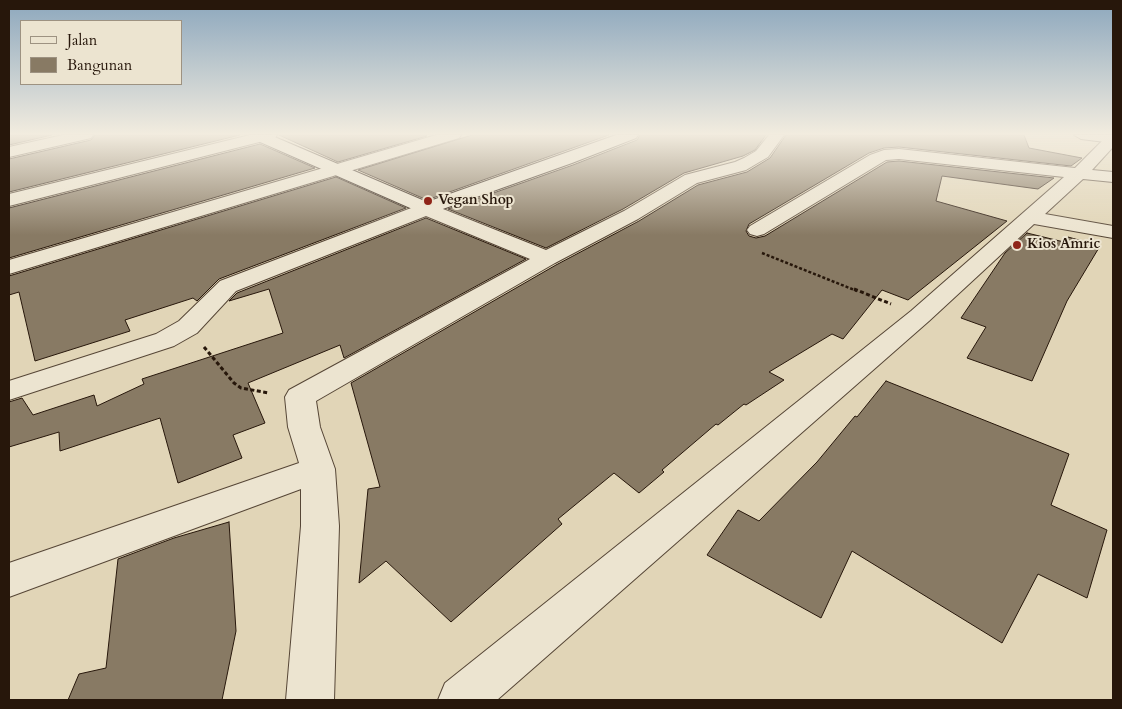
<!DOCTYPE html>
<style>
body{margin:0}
#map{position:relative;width:1122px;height:709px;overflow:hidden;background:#e1d5b7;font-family:Cardo,serif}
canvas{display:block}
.frame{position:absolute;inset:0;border:10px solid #27170b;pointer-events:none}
.legend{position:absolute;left:20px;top:20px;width:162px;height:65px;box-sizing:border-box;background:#ece4d0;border:1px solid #9d9281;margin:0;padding:6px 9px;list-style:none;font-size:15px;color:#27170b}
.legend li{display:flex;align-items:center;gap:10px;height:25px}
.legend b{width:25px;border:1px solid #9d9281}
</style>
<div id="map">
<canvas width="1122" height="709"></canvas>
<div class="frame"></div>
<ul class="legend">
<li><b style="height:6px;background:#ece4d0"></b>Jalan</li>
<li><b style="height:14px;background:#887a64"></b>Bangunan</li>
</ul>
</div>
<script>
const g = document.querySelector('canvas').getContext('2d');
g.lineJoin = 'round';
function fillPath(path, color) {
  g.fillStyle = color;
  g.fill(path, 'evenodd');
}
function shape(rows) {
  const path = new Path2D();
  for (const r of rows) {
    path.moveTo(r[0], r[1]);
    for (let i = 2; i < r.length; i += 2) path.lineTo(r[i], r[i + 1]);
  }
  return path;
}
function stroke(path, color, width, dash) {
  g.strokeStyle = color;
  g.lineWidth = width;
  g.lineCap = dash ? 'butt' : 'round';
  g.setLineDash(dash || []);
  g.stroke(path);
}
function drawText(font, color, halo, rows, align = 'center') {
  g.font = font + ' Cardo,serif';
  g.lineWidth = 4;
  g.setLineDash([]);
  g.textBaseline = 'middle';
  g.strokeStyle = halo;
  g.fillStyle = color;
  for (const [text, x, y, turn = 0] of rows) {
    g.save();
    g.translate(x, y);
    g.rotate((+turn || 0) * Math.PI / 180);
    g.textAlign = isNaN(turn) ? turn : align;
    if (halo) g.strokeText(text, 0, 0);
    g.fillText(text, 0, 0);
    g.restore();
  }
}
const building = shape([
 [9,135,52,135,9,145,9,135],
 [95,135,240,135,9,192,9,159,91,140,95,135],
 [279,135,426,135,427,136,338,162,279,135],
 [472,135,609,135,427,200,358,170,472,135],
 [640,135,766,135,755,150,743,156,684,173,623,209,546,248,448,209,573,165,637,140,640,135],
 [786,135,1024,135,1029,148,1082,158,1071,166,899,147,884,148,869,153,749,224,746,231,749,236,756,238,765,236,887,162,899,161,1054,178,1038,189,942,176,936,201,1007,221,908,300,882,290,843,339,832,334,769,372,784,380,746,405,744,404,718,425,716,424,662,470,664,472,639,493,614,473,558,519,562,524,451,622,386,561,359,583,368,489,380,487,351,383,556,265,639,221,698,185,747,172,770,158,786,135],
 [260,144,315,168,9,258,9,208,260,144],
 [336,177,406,208,219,279,197,301,193,298,125,320,130,331,35,361,19,292,9,295,9,276,336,177],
 [426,218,526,259,344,358,340,345,248,383,265,423,233,435,242,458,178,483,160,418,60,451,59,432,9,447,9,402,22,398,33,415,94,395,97,406,144,384,142,379,283,333,269,289,229,301,237,293,426,218],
 [1027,233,1064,242,1068,237,1100,246,1067,301,1032,381,967,358,986,327,961,318,1005,253,1027,233],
 [886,381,1069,454,1051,505,1107,530,1087,598,1038,574,1002,643,852,551,821,618,707,555,738,510,759,521,817,462,855,416,857,417,886,381],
 [229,522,236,631,222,700,68,700,79,674,106,668,118,559,174,538,229,522]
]);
const pathFar1 = shape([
 [762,253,857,291]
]);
const path = shape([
 [854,289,891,304],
 [204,347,234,383,241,388,269,393]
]);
const street = shape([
 [63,135,93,135,91,138,9,157,9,147,63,135],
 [250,135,277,135,275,138,9,206,9,194,250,135],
 [436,135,461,135,459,138,9,274,9,260,436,135],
 [769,135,784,135,768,157,756,164,746,170,697,183,638,219,555,263,316,401,320,427,335,469,339,526,334,700,286,700,301,526,301,489,9,597,9,563,299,463,288,427,285,397,289,390,530,259,426,216,236,291,197,333,174,346,9,400,9,381,156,334,179,321,220,281,419,205,426,203,433,205,546,250,624,211,685,175,735,162,744,158,756,151,769,135],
 [1113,135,1113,147,1092,170,1113,172,1113,182,1083,179,1045,214,1113,226,1113,238,1034,224,929,321,497,700,438,700,445,683,911,311,1064,177,899,159,886,160,764,234,757,236,750,234,747,230,750,226,870,155,884,150,899,149,1075,168,1107,136,1113,135]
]);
const secondary = shape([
 [249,135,270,135,427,202,616,135,638,135,636,138,572,163,426,215,251,138,249,135],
 [1074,135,1113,135,1113,143,1081,139,1074,135]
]);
const markers = [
 [428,201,5,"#8f2418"],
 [1017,245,5,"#8f2418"]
];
const farPoinames = [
 ["Vegan Shop",438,201],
 ["Kios Amric",1027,245]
];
fillPath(building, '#887a64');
stroke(building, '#27170b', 1);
stroke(street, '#564636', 2);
stroke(secondary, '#27170b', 2);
stroke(pathFar1, '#27170b', 2.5, [3, 2]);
stroke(path, '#27170b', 3, [4, 2.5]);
fillPath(street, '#ece4d0');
fillPath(secondary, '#ece4d0');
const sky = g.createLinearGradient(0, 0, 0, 235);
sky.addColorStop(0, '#8ca7bd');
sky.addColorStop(0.57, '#f2ecdf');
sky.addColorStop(1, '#f2ecdf00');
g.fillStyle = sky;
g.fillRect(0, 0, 1122, 235);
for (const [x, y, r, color] of markers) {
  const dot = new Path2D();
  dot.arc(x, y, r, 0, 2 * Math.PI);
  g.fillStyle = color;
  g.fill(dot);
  stroke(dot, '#ece4d0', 2);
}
drawText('bold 14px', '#27170b', '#ece4d0', farPoinames, 'left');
</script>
